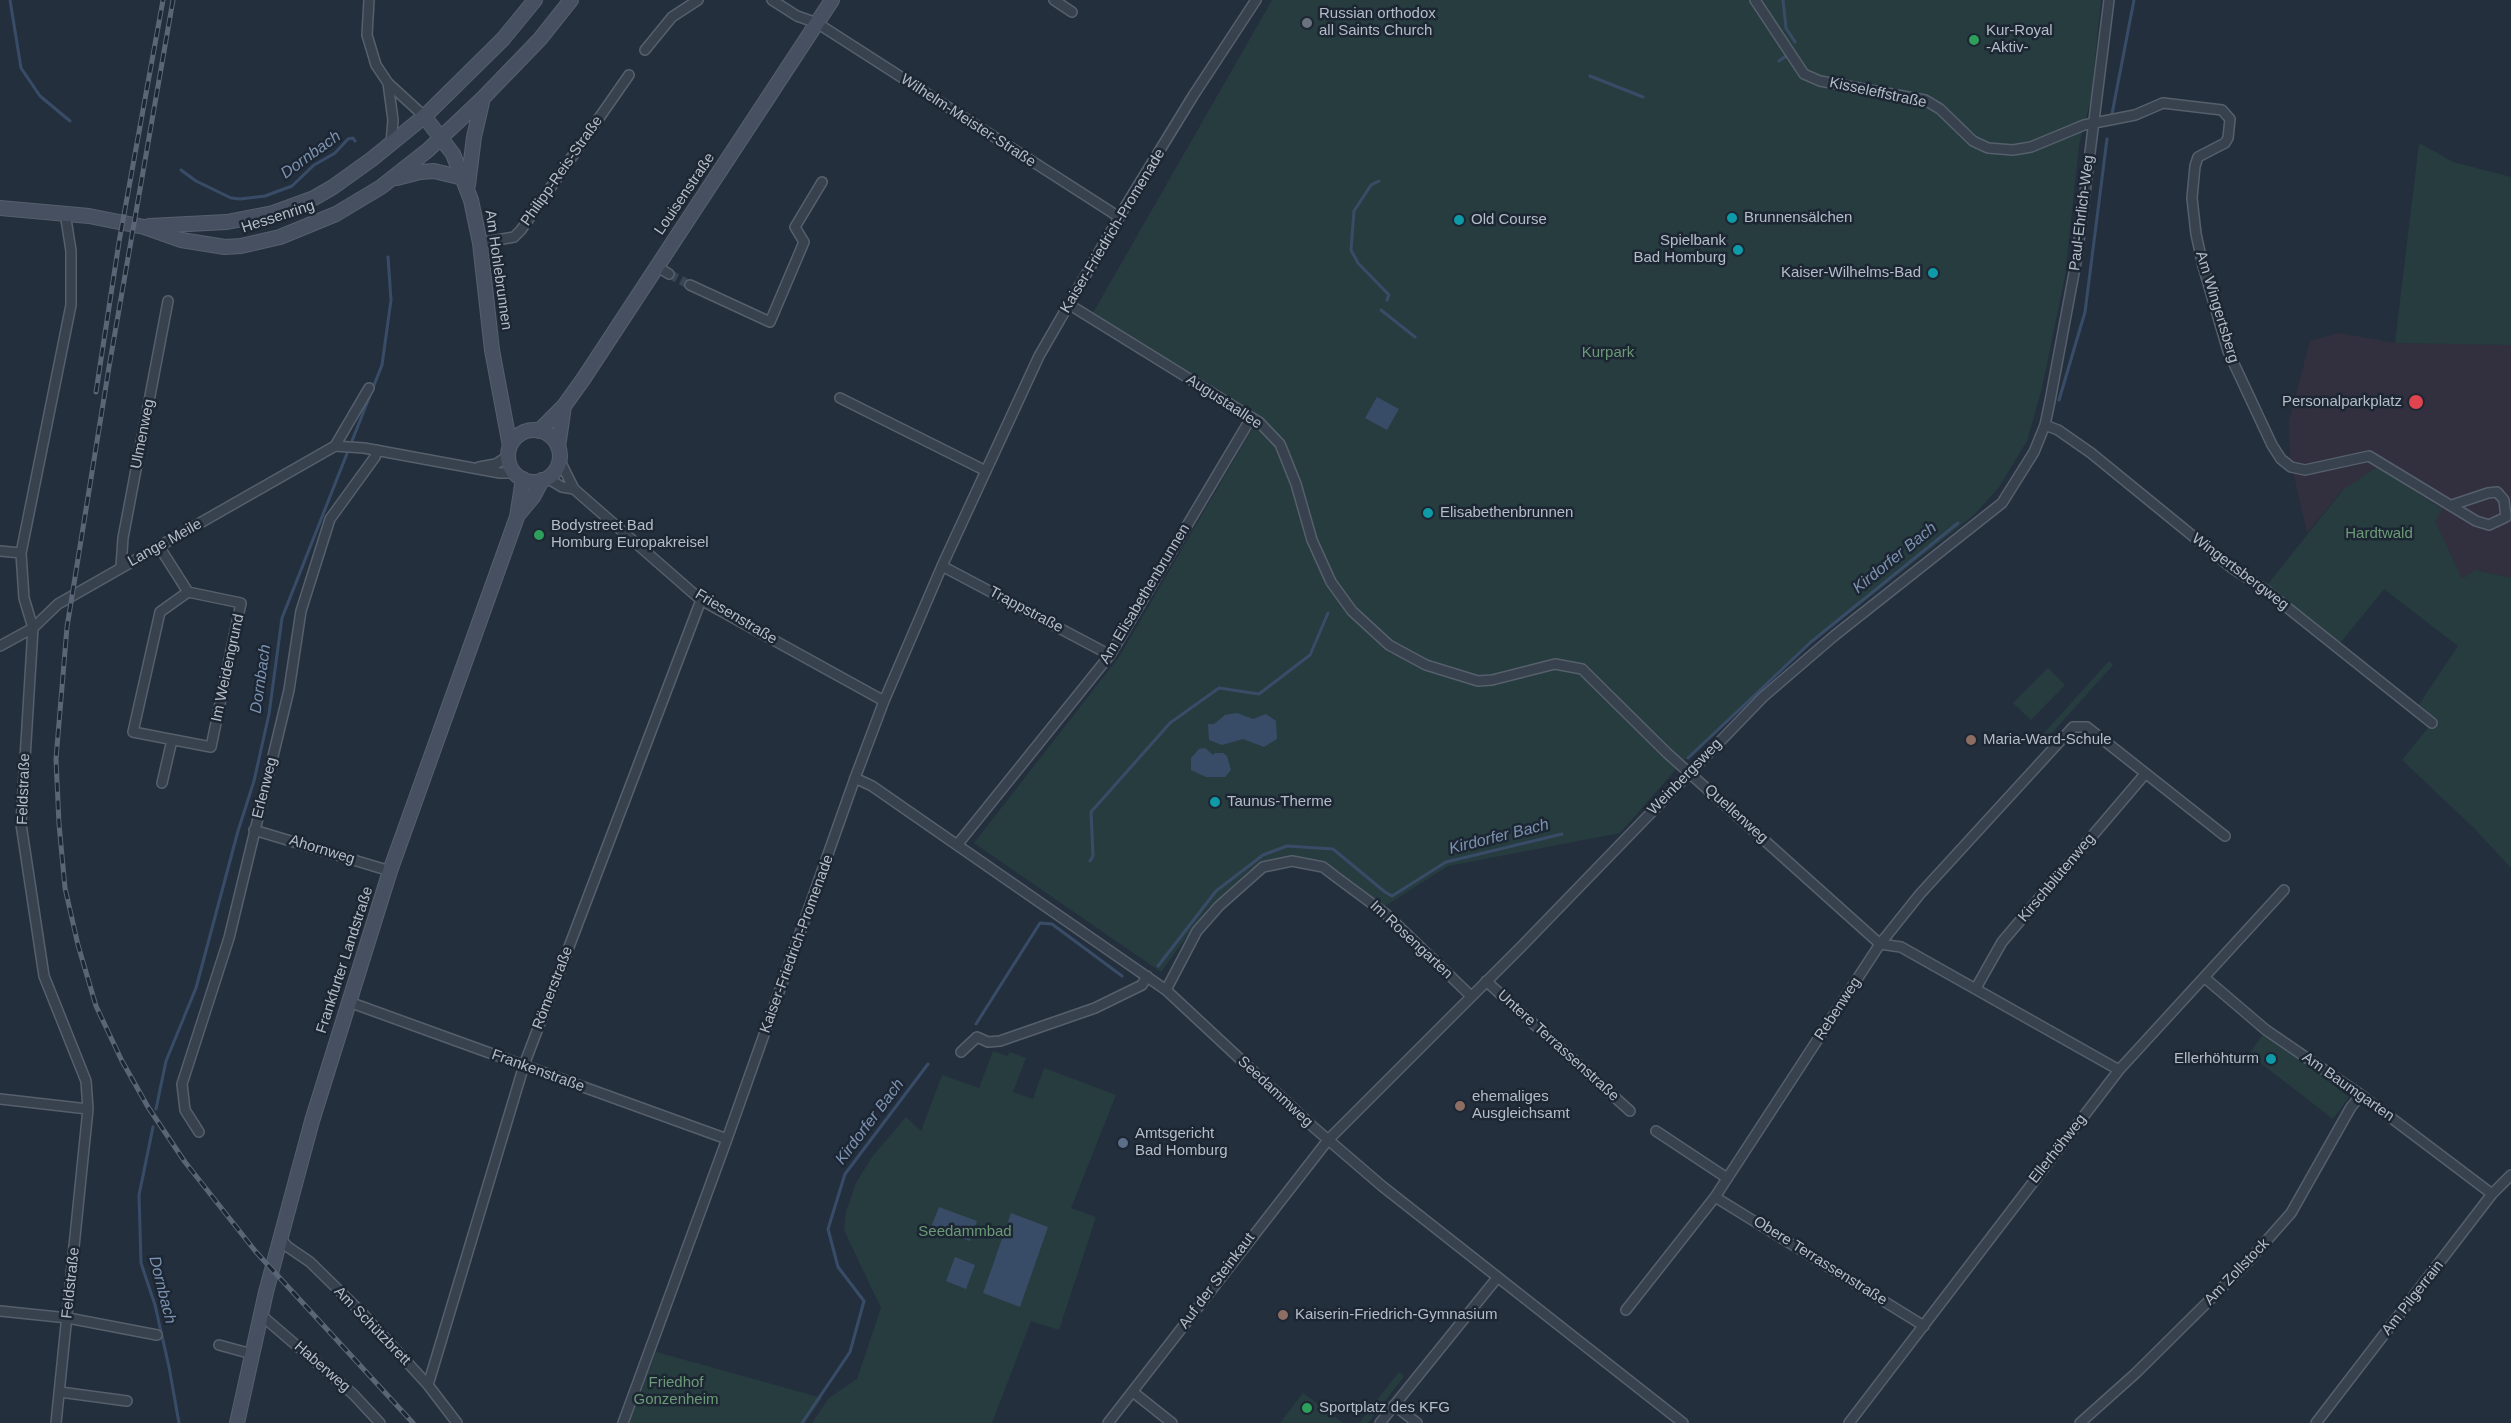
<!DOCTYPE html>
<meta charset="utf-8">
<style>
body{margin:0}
canvas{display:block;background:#242f3e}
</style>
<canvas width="2511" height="1423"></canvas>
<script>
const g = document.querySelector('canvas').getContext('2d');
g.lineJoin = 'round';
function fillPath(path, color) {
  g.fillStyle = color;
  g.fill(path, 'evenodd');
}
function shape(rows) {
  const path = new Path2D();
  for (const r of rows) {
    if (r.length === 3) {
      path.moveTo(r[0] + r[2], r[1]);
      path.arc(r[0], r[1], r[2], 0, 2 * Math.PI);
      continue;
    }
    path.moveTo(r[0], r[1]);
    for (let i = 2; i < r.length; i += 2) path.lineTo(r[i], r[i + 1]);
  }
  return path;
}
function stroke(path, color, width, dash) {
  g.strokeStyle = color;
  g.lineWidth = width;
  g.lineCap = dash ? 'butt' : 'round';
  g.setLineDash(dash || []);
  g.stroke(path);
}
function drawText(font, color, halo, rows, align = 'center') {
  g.font = font + ' Arial,sans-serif';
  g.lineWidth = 5;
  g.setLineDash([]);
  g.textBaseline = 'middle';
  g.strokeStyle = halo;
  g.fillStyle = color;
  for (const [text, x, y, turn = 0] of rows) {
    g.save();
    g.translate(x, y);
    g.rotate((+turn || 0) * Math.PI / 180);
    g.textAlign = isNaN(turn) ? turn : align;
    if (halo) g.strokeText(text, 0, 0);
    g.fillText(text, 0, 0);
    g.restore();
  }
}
const medical = shape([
 [2339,333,2395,343,2511,345,2511,578,2477,570,2462,580,2435,521,2342,490,2307,533,2290,458,2289,421,2310,341]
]);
const green = shape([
 [1272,0,2101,0,2091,99,2079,145,2065,276,2042,388,2027,441,1999,487,1975,514,1809,645,1685,759,1620,833,1448,866,1385,906,1325,863,1290,855,1273,859,1251,869,1207,909,1161,972,974,843,1119,657,1259,417,1093,313],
 [2419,143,2453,162,2511,177,2511,345,2395,343],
 [2377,467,2442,509,2435,521,2462,579,2476,570,2511,578,2511,868,2474,828,2402,760,2432,723,2416,709,2458,646,2384,589,2336,648,2264,589,2343,490],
 [2109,661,2113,665,2041,745,2037,741],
 [2048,668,2065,685,2031,720,2013,703],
 [2265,1032,2349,1097,2333,1119,2249,1054],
 [993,1051,1007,1056,1010,1052,1026,1058,1013,1092,1033,1099,1044,1068,1116,1095,1071,1208,1096,1217,1059,1330,1031,1321,992,1423,812,1423,829,1398,857,1379,881,1308,844,1230,846,1212,856,1183,872,1157,906,1117,921,1131,942,1075,979,1088],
 [656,1352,822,1398,805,1423,629,1423],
 [1399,1372,1404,1376,1368,1423,1359,1423],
 [1303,1393,1343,1423,1280,1423]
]);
const water = shape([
 [1377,397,1399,409,1387,430,1365,418],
 [1237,713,1253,719,1266,714,1276,721,1277,739,1264,747,1243,739,1222,745,1209,740,1208,724,1214,724,1225,715],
 [1205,748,1213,755,1215,753,1223,753,1227,756,1231,770,1225,777,1206,777,1191,770,1191,758,1199,749],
 [939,1207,977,1221,970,1241,931,1227],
 [1011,1213,1048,1227,1020,1307,983,1293],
 [955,1257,975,1265,966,1289,946,1281]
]);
const stream = shape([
 [10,0,21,68,40,96,70,121],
 [1783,0,1786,28,1795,42],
 [1779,61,1786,56],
 [1590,76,1643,97],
 [2112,114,2134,0],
 [181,170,196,181,231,198,240,199,265,196,292,186,314,165,335,153,348,139,353,138,355,141],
 [1379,181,1371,185,1354,211,1351,250,1358,263,1389,295,1387,300],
 [1381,310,1415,337],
 [2059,400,2085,312,2107,139],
 [1688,758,1811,642,1958,523],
 [1090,861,1093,856,1091,812,1170,723,1219,688,1259,694,1310,655,1328,613],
 [1158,966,1216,891,1263,855,1287,846,1333,849,1385,892,1392,896,1446,862,1562,834],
 [976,1024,1040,923,1052,924,1122,976],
 [156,1109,166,1061,196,988,238,831,254,781,269,714,282,618,382,365,391,300,388,257],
 [153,1127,139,1195,141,1263,155,1305,169,1367,179,1423],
 [802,1423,850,1352,864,1301,838,1267,828,1229,845,1174,928,1064]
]);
const streetTunnel = shape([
 [669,274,690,285]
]);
const street = shape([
 [369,0,367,35,376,65,388,83,424,116],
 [772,0,797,16,817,23,1119,217],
 [1054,0,1072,12],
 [1755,0,1804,74,1820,81,1925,100,1940,109,1973,141,1988,148,2013,150,2031,147,2084,125,2135,115,2163,103,2222,110,2230,119,2228,138,2225,143,2198,157,2195,166,2192,198,2196,234,2203,266,2228,351,2272,445,2281,459,2291,467,2305,470,2369,456,2476,521,2489,525,2506,517,2504,500,2497,492,2488,493,2452,505],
 [645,50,672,17,698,0],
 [388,83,393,120,391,144],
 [480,243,514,237,521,230,629,75],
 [656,266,669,274],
 [690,285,770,322,804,242,795,227,822,182],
 [1070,305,1259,422,1280,444,1296,484,1312,540,1331,582,1352,611,1389,645,1426,665,1478,681,1492,680,1555,664,1582,669,1667,753,1880,944,1901,947,2119,1070],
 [840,398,986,471],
 [2045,425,2058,430,2091,453,2232,568,2264,589,2432,723],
 [335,446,369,388],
 [559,459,574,489,701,600,884,701],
 [479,467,496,464,508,456],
 [547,478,562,487,574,489],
 [160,548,188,592,241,603,211,747,133,732,160,612,188,592],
 [0,551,21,553],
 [942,566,1110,655],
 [121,567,123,538,168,301],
 [0,646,33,628,58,604,335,446,364,448,500,473,514,473],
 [855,778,872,786,1166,990,1311,1125,1382,1186,1683,1423],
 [162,783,172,740],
 [254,830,390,871],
 [957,845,1110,655,1251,418],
 [2205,978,2266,1030,2361,1095,2492,1194],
 [1486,981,1630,1111],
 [1976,988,2002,942,2145,774],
 [1166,990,1197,931,1219,906,1263,867,1292,861,1323,867,1336,877,1386,914,1471,996],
 [349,1002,727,1139],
 [961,1052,977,1037,988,1042,1000,1041,1095,1008,1142,985,1147,976],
 [0,1099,88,1109],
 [1656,1131,1727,1178],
 [199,1132,185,1110,182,1084,229,938,289,690,301,611,330,519,375,457,377,450],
 [1715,1197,1924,1326],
 [279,1237,288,1247,310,1262,363,1314,428,1385,457,1423],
 [1626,1310,1715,1197,1880,944,1920,894,2073,727,2087,727,2225,836],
 [0,1311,68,1318,157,1335],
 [261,1315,353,1394,380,1423],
 [219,1345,252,1354],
 [428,1385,524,1065,701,600],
 [60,1392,127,1401],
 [1133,1392,1172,1423],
 [1394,1405,1417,1423],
 [56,1423,88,1109,86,1081,44,976,21,824,33,628,24,598,21,553,71,305,71,251,66,219],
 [623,1423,727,1139,855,778,884,701,942,566,1039,356,1125,207,1193,96,1256,0],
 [1108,1423,1328,1140,1522,946,1763,697,1834,636,2002,503,2034,452,2045,425,2050,401,2077,257,2109,0],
 [1380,1423,1497,1278],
 [1849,1423,2119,1070,2284,890],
 [2080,1423,2136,1373,2245,1265,2291,1213,2351,1107,2361,1095],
 [2316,1423,2492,1194,2511,1175]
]);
const secondary = shape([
 [424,116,453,154,471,200,480,243,492,350,510,446],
 [397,178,420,172,434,171,463,178],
 [468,185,474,137,483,98],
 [0,208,89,216,144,227,181,240,225,247,241,246,280,237,336,214,381,187,428,150,483,98,540,39,571,0],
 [149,226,227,222,273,213,314,198,333,187,372,159,426,115,503,39,535,0],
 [534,456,26],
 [539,431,564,406,584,378,832,0],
 [558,447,564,406],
 [518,515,533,497,542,480],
 [237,1423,266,1292,312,1121,390,871,517,517,523,479]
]);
const rail = shape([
 [173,0,109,367,67,627,56,759,59,824,65,888,78,945,96,1006,122,1061,148,1107,185,1162,256,1252,413,1423],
 [96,392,119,242,163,0]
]);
const markers = [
 [1307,23,6,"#6b7280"],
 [1974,40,6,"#2e9e5b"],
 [1732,218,6,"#0f9aa8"],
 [1459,220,6,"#0f9aa8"],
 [1738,250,6,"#0f9aa8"],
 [1933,273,6,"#0f9aa8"],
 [2416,402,8,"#e0444e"],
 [1428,513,6,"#0f9aa8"],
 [539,535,6,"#2e9e5b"],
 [1971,740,6,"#8d6e63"],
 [1215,802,6,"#0f9aa8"],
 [2271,1059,6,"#0f9aa8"],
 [1460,1106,6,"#8d6e63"],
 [1123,1143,6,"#5c6f8a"],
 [1283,1315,6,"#8d6e63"],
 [1307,1408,6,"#2e9e5b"]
];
const poiNames = [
 ["Russian orthodox",1319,14],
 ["all Saints Church",1319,31],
 ["Kur-Royal",1986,31],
 ["-Aktiv-",1986,48],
 ["Brunnensälchen",1744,218],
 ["Old Course",1471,220],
 ["Spielbank",1726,241,"right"],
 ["Bad Homburg",1726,258,"right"],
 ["Kaiser-Wilhelms-Bad",1921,273,"right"],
 ["Personalparkplatz",2402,402,"right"],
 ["Elisabethenbrunnen",1440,513],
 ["Bodystreet Bad",551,526],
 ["Homburg Europakreisel",551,543],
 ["Maria-Ward-Schule",1983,740],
 ["Taunus-Therme",1227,802],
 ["Ellerhöhturm",2259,1059,"right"],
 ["ehemaliges",1472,1097],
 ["Ausgleichsamt",1472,1114],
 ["Amtsgericht",1135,1134],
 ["Bad Homburg",1135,1151],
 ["Kaiserin-Friedrich-Gymnasium",1295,1315],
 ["Sportplatz des KFG",1319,1408]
];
const streetNames = [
 ["Kisseleffstraße",1878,93,12],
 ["Wilhelm-Meister-Straße",968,121,33],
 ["Philipp-Reis-Straße",562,171,-55],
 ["Louisenstraße",685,194,-56],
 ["Paul-Ehrlich-Weg",2082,213,-83],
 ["Hessenring",278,217,-18],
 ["Kaiser-Friedrich-Promenade",1113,231,-59],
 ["Am Hohlebrunnen",498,270,82],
 ["Am Wingertsberg",2217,307,73],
 ["Augustaallee",1224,402,33],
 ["Ulmenweg",143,434,-79],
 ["Lange Meile",165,543,-29],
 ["Wingertsbergweg",2240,572,37],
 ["Am Elisabethenbrunnen",1145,594,-59],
 ["Trappstraße",1026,610,28],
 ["Friesenstraße",736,617,31],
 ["Im Weidengrund",228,668,-78],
 ["Weinbergsweg",1685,777,-46],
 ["Erlenweg",265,788,-76],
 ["Feldstraße",24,789,-88],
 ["Quellenweg",1736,814,42],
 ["Ahornweg",322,850,17],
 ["Kirschblütenweg",2057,878,-50],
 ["Im Rosengarten",1411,940,43],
 ["Kaiser-Friedrich-Promenade",797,944,-70],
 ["Frankfurter Landstraße",345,960,-72],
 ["Römerstraße",553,988,-69],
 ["Rebenweg",1838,1009,-57],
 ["Untere Terrassenstraße",1558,1046,42],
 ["Frankenstraße",538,1071,20],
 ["Am Baumgarten",2348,1087,35],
 ["Seedammweg",1275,1092,43],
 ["Ellerhöhweg",2058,1149,-52],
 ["Obere Terrassenstraße",1820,1261,32],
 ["Am Zollstock",2237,1272,-46],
 ["Auf der Steinkaut",1217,1281,-53],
 ["Feldstraße",71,1283,-84],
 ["Am Pilgerrain",2413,1298,-52],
 ["Am Schützbrett",372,1326,46],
 ["Haberweg",322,1367,41]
];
const parkNames = [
 ["Kurpark",1608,353],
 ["Hardtwald",2379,534],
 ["Seedammbad",965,1232],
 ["Friedhof",676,1383],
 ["Gonzenheim",676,1400]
];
const waterNames = [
 ["Dornbach",311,155,-36],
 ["Kirdorfer Bach",1895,558,-39],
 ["Dornbach",261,679,-82],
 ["Kirdorfer Bach",1499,837,-14],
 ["Kirdorfer Bach",870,1122,-53],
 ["Dornbach",162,1290,76]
];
fillPath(medical, '#32303f');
fillPath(green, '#263c3f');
fillPath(water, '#394c67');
stroke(stream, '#394c67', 3);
stroke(streetTunnel, '#3a4453', 9, [9, 4.5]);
stroke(street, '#565f6c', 12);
stroke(secondary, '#565f6c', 16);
stroke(street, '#38414e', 9);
stroke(secondary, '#465061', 14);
stroke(rail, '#5a6575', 5);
stroke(rail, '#1d2633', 3, [9]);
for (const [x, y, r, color] of markers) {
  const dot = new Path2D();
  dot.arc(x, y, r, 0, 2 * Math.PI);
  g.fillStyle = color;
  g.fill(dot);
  stroke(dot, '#1d2633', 2);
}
drawText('15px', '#b4bcc9', '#1d2633', poiNames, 'left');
drawText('15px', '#b4bcc9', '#1d2633', streetNames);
drawText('15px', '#6b9a76', '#1d2633', parkNames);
drawText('italic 16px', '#7c92b1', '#1d2633', waterNames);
</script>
